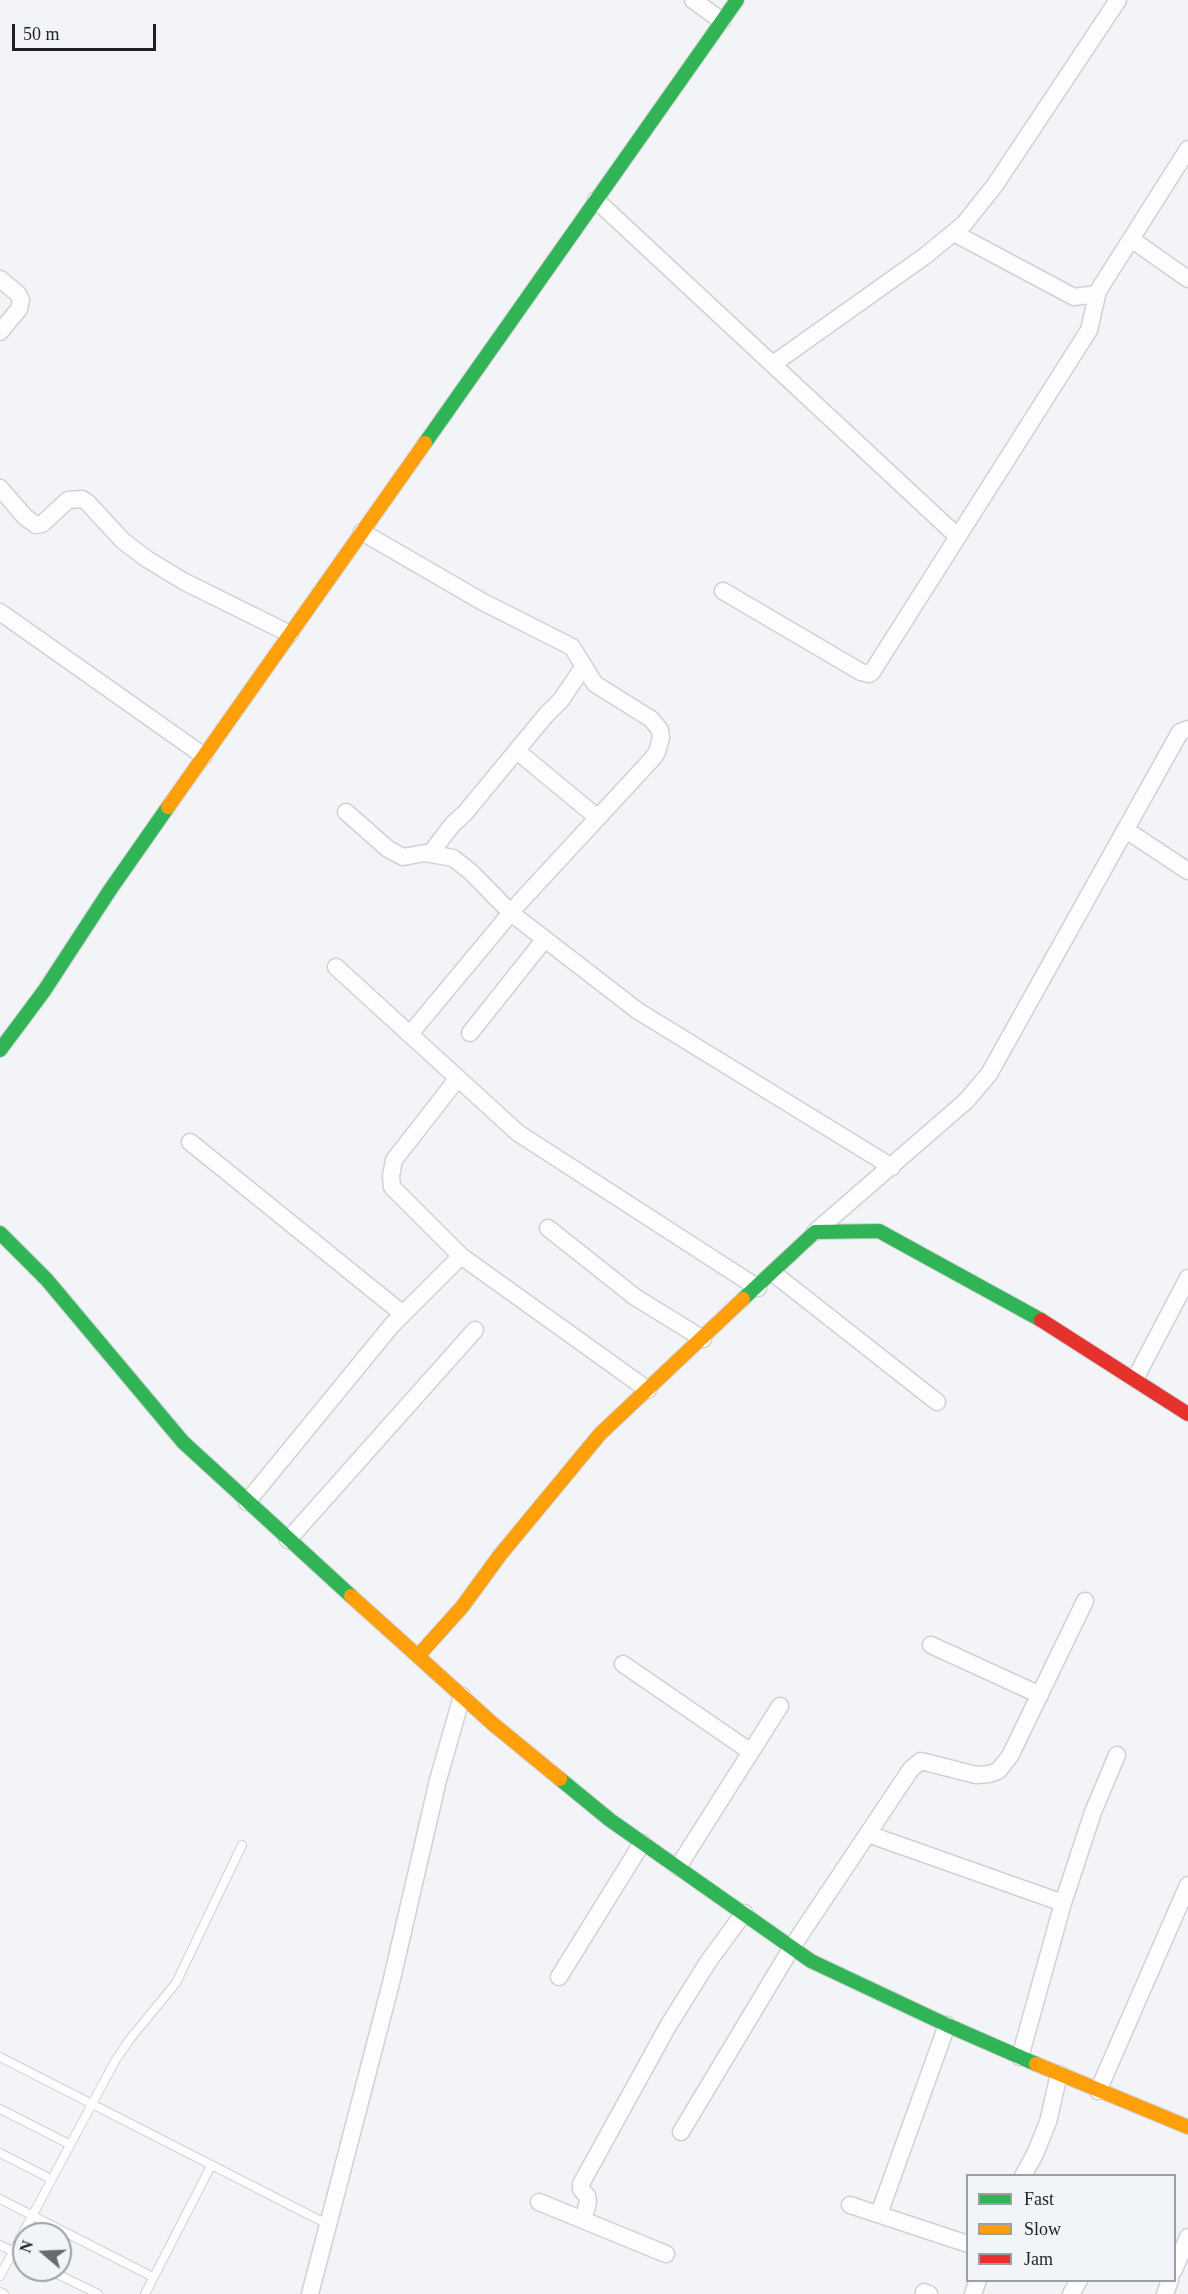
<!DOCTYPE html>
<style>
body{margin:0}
#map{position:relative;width:1188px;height:2294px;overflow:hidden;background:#f2f4f7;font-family:"Times New Roman",serif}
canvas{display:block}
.legend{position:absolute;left:966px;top:2174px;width:210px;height:108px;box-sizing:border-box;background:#f1f4f8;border:2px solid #9d9fa2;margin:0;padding:8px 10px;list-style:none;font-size:18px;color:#1f2022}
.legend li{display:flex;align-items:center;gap:12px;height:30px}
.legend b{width:30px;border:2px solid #9d9fa2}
.north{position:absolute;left:12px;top:2222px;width:60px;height:60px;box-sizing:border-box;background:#f1f4f8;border:2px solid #9d9fa2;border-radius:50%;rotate:289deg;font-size:16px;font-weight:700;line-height:24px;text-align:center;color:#1f2022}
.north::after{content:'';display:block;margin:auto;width:21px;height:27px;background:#696a6d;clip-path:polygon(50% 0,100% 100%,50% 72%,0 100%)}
.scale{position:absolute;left:12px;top:24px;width:144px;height:27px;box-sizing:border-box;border:3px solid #1f2022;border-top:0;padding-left:8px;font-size:18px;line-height:21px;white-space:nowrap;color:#1f2022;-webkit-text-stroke:4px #f1f4f8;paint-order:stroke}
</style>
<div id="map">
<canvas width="1188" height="2294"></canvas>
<ul class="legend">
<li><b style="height:8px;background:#30b455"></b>Fast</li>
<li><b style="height:8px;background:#ff9f0a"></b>Slow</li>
<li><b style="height:8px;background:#e5322d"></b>Jam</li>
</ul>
<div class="north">N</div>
<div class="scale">50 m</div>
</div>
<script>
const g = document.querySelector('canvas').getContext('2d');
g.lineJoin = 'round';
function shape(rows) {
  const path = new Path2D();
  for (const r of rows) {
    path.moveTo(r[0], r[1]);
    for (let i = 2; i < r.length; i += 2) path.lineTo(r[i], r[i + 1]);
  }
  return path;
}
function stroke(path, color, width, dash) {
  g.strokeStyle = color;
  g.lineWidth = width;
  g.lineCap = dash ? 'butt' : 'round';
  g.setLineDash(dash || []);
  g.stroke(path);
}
const lane = shape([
 [0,2057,327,2224],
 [0,2109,69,2144],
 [0,2153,51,2179],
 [0,2199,153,2277],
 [0,2245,24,2257],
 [49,2270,98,2294],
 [0,2276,115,2061,130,2039,176,1983,242,1845],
 [0,2292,4,2294],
 [145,2294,211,2166]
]);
const street = shape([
 [693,0,722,21],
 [596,200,957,536],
 [954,233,1074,297,1096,294],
 [1131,239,1188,279],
 [0,279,18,294,21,300,19,309,0,332],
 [773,364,925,256,964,224,995,185,1118,0],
 [0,488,25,517,36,525,42,524,68,500,82,499,87,502,123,541,147,559,183,581,290,634],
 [362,532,483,602,572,647,595,684,651,719,660,730,661,738,657,752,653,758,519,903,410,1034],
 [723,591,861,672,869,674,872,672,1089,330,1098,291,1188,149],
 [0,612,204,756],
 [517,751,598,818],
 [346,812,388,849,403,857,425,853,453,858,471,872,511,913,638,1011,892,1167],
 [1126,830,1188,871],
 [430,854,452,825,465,813,546,715,561,700,584,666],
 [336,967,518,1133,758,1288],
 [470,1033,544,940],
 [458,1078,394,1160,391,1176,392,1187,461,1256,648,1390],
 [190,1142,403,1314],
 [548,1228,635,1297,703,1339],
 [815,1232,966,1101,989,1074,1180,732,1188,729],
 [773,1273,937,1402],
 [1135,1379,1188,1278],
 [247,1502,392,1325,461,1256],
 [288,1540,475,1330],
 [931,1645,1040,1695],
 [623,1664,751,1752],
 [868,1834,1063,1903],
 [678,1867,780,1706],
 [559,1977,642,1843],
 [1020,2057,1063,1903,1093,1812,1117,1755],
 [1098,2091,1188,1885],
 [681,2132,792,1947,911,1769,921,1761,976,1775,989,1774,998,1771,1010,1756,1085,1601],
 [1023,2176,1035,2154,1048,2122,1059,2074],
 [539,2202,666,2254],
 [850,2205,968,2244],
 [879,2214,947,2025],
 [583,2220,588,2202,587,2196,581,2189,581,2184,668,2026,708,1962,744,1913],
 [1174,2270,1188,2237],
 [924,2292,929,2294],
 [310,2294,391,1983,438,1780,462,1696],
 [973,2294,978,2280],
 [1071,2294,1079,2280],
 [1165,2294,1170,2280]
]);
const fast = shape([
 [425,443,737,0],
 [0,1050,44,991,110,890,168,807],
 [0,1233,47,1280,183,1442,351,1596],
 [743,1299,815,1232,879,1231,1041,1320],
 [560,1779,610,1820,811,1961,947,2025,1036,2064]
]);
const slow = shape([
 [168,807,425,443],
 [351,1596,493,1724,560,1779],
 [418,1656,462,1607,500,1555,600,1434,743,1299],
 [1036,2064,1188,2127]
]);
const jam = shape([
 [1041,1320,1188,1414]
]);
stroke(lane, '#d0d1d3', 10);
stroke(street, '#d0d1d3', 19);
stroke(fast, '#d0d1d3', 16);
stroke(slow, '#d0d1d3', 16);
stroke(jam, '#d0d1d3', 16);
stroke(lane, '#fdfdfe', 8);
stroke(street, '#fdfdfe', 16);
stroke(fast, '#30b455', 14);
stroke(slow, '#ff9f0a', 14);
stroke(jam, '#e5322d', 14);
</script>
